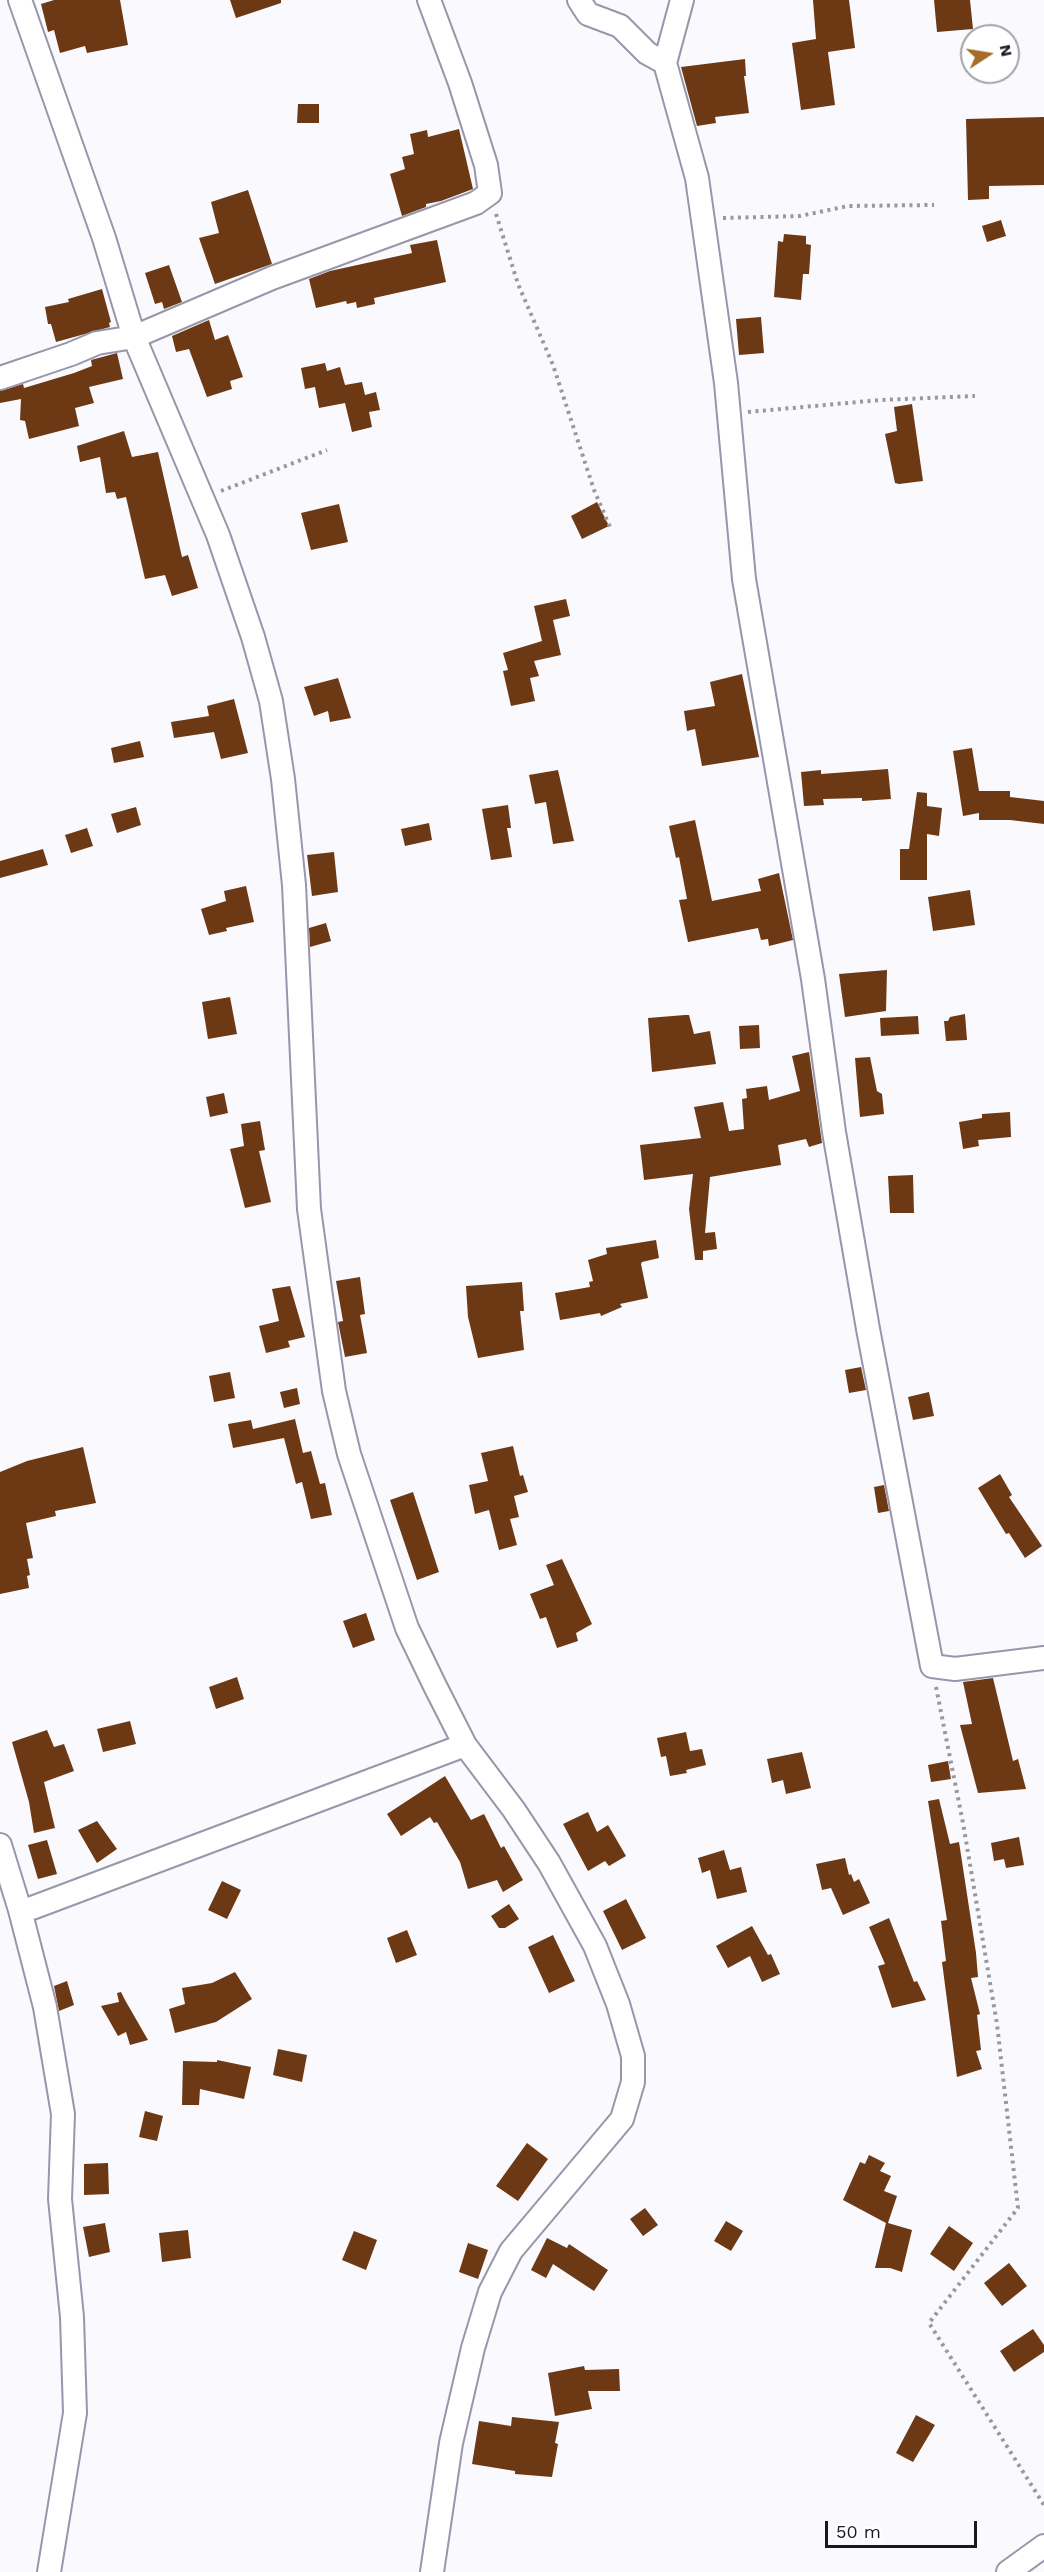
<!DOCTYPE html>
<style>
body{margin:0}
#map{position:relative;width:1044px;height:2572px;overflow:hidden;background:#fafafe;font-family:"Work Sans",sans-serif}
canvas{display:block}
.north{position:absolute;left:960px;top:24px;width:60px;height:60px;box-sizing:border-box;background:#fff;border:2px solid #a3a3a6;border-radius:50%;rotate:78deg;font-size:16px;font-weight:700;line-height:24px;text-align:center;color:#1a1921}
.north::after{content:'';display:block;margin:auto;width:21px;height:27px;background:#a66c2b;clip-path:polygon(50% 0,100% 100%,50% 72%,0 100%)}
.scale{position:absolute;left:825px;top:2521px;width:152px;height:27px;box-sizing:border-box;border:3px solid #1a1921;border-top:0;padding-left:8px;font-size:18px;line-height:21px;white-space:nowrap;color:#1a1921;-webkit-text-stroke:4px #fff;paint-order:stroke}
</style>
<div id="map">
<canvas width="1044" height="2572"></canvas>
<div class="north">N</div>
<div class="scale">50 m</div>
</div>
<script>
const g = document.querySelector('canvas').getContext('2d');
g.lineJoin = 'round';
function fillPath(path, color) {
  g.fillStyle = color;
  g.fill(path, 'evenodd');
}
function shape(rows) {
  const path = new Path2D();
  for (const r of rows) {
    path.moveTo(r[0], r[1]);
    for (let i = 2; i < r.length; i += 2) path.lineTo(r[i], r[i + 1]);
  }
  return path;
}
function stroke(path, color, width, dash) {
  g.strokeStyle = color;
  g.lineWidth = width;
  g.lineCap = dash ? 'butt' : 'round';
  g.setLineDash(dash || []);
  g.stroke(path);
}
const building = shape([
 [54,0,120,0,128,45,87,53,85,46,60,53,54,30,48,32,41,4],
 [230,0,281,0,281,3,236,18],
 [813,0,849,0,855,48,828,52,835,105,801,110,792,43,816,39],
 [934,0,970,0,973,29,937,32],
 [745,59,746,76,744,76,749,113,715,117,716,123,697,126,681,67],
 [298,104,319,104,319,123,297,123],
 [1044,117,1044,185,989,186,989,199,968,200,966,119],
 [459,129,473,189,441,201,426,204,426,207,402,216,390,174,405,169,402,157,414,154,410,134,427,130,428,137],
 [248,190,272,264,215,284,199,238,219,233,211,202],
 [1001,220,1006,236,987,242,982,226],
 [784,234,806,236,806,244,811,245,809,274,803,274,801,300,774,297,778,241,783,242],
 [437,240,446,282,374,298,375,304,357,308,356,302,347,304,346,301,316,308,309,279,330,271,412,253,410,245],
 [169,265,182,302,164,309,162,302,155,304,145,273],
 [102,289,111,322,109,323,110,327,56,342,51,324,48,324,45,307,69,302,68,299],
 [761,317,764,353,739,355,736,319],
 [209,320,215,340,228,335,243,377,230,381,232,389,207,397,189,349,176,352,172,336],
 [117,353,123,379,89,387,94,403,75,408,79,426,29,439,25,421,20,420,21,399,0,403,0,391,23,384,24,388,74,373,92,366,91,360],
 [325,363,327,371,340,367,345,385,362,382,365,395,376,392,380,410,369,412,372,427,352,432,345,403,319,408,315,387,305,389,301,368],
 [912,404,923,481,899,484,895,483,885,434,897,431,894,407],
 [124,431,132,457,158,452,182,557,188,555,198,588,172,596,165,575,145,579,126,497,117,499,115,492,106,493,100,457,80,462,77,446],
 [597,502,609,526,582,539,571,516],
 [339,504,348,542,311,550,301,513],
 [566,599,570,616,553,620,561,655,534,661,539,676,530,678,535,701,511,706,503,671,508,670,503,653,542,641,534,606],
 [742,674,759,757,702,766,695,729,687,731,684,711,715,706,710,682],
 [338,678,351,718,330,722,328,711,314,716,304,687],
 [234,699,248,753,221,759,214,732,174,738,171,722,209,716,207,706],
 [140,741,144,757,114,763,111,748],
 [972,748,979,791,1010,791,1010,797,1044,801,1044,824,1010,820,979,820,979,813,963,816,953,751],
 [888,769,891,799,862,801,862,798,823,799,824,805,804,806,801,772,821,770,821,774],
 [558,770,574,841,553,844,546,802,535,804,529,775],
 [917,792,927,793,927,806,942,808,939,836,927,834,927,880,900,880,900,849,909,849],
 [508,805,511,828,507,828,512,857,491,860,482,809],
 [136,807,141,825,117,833,111,814],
 [695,820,712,901,761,891,758,879,779,873,793,940,769,946,768,939,761,940,758,928,688,942,679,900,687,899,679,857,676,858,669,826],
 [429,823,432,840,405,846,401,829],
 [87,828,93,846,71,853,65,835],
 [43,849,48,865,0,878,0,861],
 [334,852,338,892,312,896,307,855],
 [246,886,254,922,226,928,227,931,209,935,201,909,226,901,224,891],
 [970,890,975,925,933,931,928,897],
 [326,923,331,941,310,947,309,928],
 [887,970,886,1011,845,1017,839,974],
 [230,997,237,1034,208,1039,202,1002],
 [965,1014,967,1040,946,1041,944,1021,948,1021,950,1017],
 [685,1015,689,1015,694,1034,710,1031,716,1064,652,1072,648,1018],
 [918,1016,919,1034,881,1036,880,1018],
 [759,1025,760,1048,740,1049,739,1026],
 [809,1052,822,1143,809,1147,806,1139,778,1145,781,1165,710,1177,705,1233,715,1232,717,1249,703,1251,703,1260,695,1260,689,1209,693,1174,644,1180,640,1145,701,1138,694,1107,723,1102,729,1131,744,1129,742,1099,747,1098,746,1089,767,1086,769,1100,800,1091,792,1056],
 [870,1057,877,1091,882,1094,884,1114,860,1117,855,1058],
 [224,1093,228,1113,210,1117,206,1097],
 [1010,1112,1011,1137,978,1140,979,1146,963,1149,959,1122,982,1118,982,1114],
 [260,1121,265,1150,259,1151,271,1202,245,1208,230,1149,244,1146,241,1124],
 [913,1175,914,1213,890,1213,888,1176],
 [656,1240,659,1258,642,1262,641,1264,648,1298,620,1304,622,1307,601,1316,600,1313,560,1320,555,1293,590,1287,589,1282,593,1281,588,1260,607,1254,606,1248],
 [360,1277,365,1314,360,1315,367,1353,345,1357,338,1322,343,1321,336,1281],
 [522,1282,524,1311,520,1311,524,1350,478,1358,468,1317,466,1286],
 [290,1286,305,1337,288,1341,290,1347,266,1353,259,1326,279,1321,272,1289],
 [861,1367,866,1390,849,1393,845,1370],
 [230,1372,235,1398,214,1402,209,1376],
 [297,1388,300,1404,284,1408,280,1392],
 [929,1392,934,1416,913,1420,908,1397],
 [295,1419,303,1453,311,1451,320,1484,325,1483,332,1515,311,1519,302,1482,296,1484,284,1438,233,1448,228,1424,251,1420,253,1429],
 [513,1446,520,1476,523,1475,528,1492,514,1496,519,1517,510,1519,517,1545,499,1550,489,1510,475,1514,469,1485,488,1481,481,1453],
 [83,1447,96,1503,55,1511,56,1516,26,1523,33,1558,27,1559,30,1575,27,1576,29,1588,0,1594,0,1472,27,1461],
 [1000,1474,1012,1495,1009,1497,1042,1546,1025,1558,1009,1533,1006,1534,978,1488],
 [884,1485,889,1511,878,1513,874,1487],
 [413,1492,439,1572,417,1580,390,1500],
 [562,1559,592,1624,576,1633,578,1641,557,1648,546,1617,540,1619,530,1594,554,1585,546,1565],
 [366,1613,375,1640,353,1648,343,1621],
 [237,1677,244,1699,216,1709,209,1687],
 [993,1678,1013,1761,1018,1759,1026,1789,978,1793,960,1725,972,1724,963,1682],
 [130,1721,136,1744,103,1752,97,1729],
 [47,1730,54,1747,64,1744,74,1771,44,1782,55,1828,34,1833,29,1802,12,1742],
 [686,1732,690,1751,702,1749,706,1765,686,1770,687,1773,670,1776,666,1756,661,1757,657,1738],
 [802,1752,811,1788,786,1794,783,1780,772,1783,767,1759],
 [948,1761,951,1779,931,1782,928,1765],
 [445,1776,471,1820,484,1814,501,1848,504,1846,523,1880,503,1892,497,1880,468,1889,460,1862,437,1822,434,1823,430,1817,401,1836,387,1814],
 [939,1799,950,1844,959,1842,976,1953,978,1977,971,1978,980,2014,977,2015,981,2050,976,2051,982,2069,957,2077,942,1962,946,1961,941,1921,947,1920,928,1801],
 [588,1812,597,1832,608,1825,626,1856,609,1866,605,1861,588,1871,563,1824],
 [97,1821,117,1849,97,1863,78,1830],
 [1019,1837,1024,1865,1006,1868,1004,1859,994,1861,991,1843],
 [47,1840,57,1874,38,1879,28,1845],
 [724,1850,730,1870,741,1867,747,1892,717,1899,710,1870,702,1873,698,1858],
 [845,1858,849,1875,851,1874,854,1882,859,1879,870,1903,843,1915,831,1888,822,1890,816,1864],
 [222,1881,241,1890,227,1919,208,1910],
 [626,1899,646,1938,622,1950,603,1911],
 [509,1904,519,1919,505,1928,499,1928,491,1916],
 [889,1918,914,1982,917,1981,926,2000,892,2008,878,1966,885,1964,869,1927],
 [752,1926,768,1955,771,1954,780,1974,762,1982,750,1956,728,1968,716,1946],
 [407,1930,417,1955,396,1963,387,1938],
 [553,1935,575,1981,549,1993,528,1947],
 [235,1972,252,1999,216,2022,175,2033,169,2009,185,2004,182,1988,212,1983],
 [67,1981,74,2005,59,2011,54,1986],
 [121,1992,125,2000,148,2040,130,2045,126,2032,118,2036,101,2006,119,2002,117,1993],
 [278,2049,307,2055,302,2082,273,2075],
 [217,2060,251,2067,244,2099,200,2089,199,2105,182,2105,183,2061,217,2062],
 [145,2111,163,2116,157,2141,139,2137],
 [527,2143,548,2159,518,2201,496,2186],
 [869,2155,885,2163,880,2171,891,2176,884,2191,897,2196,888,2223,912,2230,902,2272,890,2268,875,2268,886,2223,843,2200,860,2162,865,2164],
 [108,2163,109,2194,84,2195,84,2164],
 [645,2208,658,2225,643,2236,630,2219],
 [726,2221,743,2231,731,2251,714,2241],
 [105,2223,110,2252,89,2257,83,2227],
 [949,2226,973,2243,954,2271,930,2254],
 [188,2230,191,2258,162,2262,159,2233],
 [354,2231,377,2240,366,2270,342,2260],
 [547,2238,567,2248,569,2244,608,2270,594,2291,553,2264,546,2278,531,2270],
 [468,2243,488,2250,478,2279,459,2272],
 [1009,2263,1027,2286,1002,2306,984,2283],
 [1033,2329,1044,2345,1044,2352,1014,2372,1000,2351],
 [584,2366,585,2370,619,2369,620,2391,588,2391,592,2409,555,2416,548,2373],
 [916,2415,935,2425,913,2462,896,2453],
 [512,2417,559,2422,555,2443,558,2444,552,2477,515,2474,515,2471,472,2464,479,2421,511,2426]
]);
const path = shape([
 [496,214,518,284,553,365,594,490,610,527],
 [723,218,800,216,848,206,934,205],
 [748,412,880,400,975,396],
 [221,491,327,450],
 [936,1687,963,1823,997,2024,1018,2208,929,2323,1044,2505]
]);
const minor = shape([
 [20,0,104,238,134,337,218,535,253,637,271,701,283,779,294,885,309,1209,334,1391,349,1454,407,1628,435,1686,465,1745,514,1810,549,1863,595,1946,618,2004,633,2056,633,2082,622,2119,511,2251,490,2292,473,2348,451,2443,432,2572],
 [579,0,588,14,620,26,647,53,665,63],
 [682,0,665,63,697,178,726,383,744,579,813,979,834,1132,868,1329,932,1666,955,1669,1044,1658],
 [0,378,71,354,97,343,134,337,272,278,476,203,490,193,486,165,460,83,429,0],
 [0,1845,20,1910,32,1908,465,1745],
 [20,1910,45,2007,63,2114,60,2199,72,2317,75,2413,49,2572],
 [1008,2572,1044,2546]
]);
fillPath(building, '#6c3914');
stroke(minor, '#9896ab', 26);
stroke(path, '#98989e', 4, [3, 4.5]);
stroke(minor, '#fff', 22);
</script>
